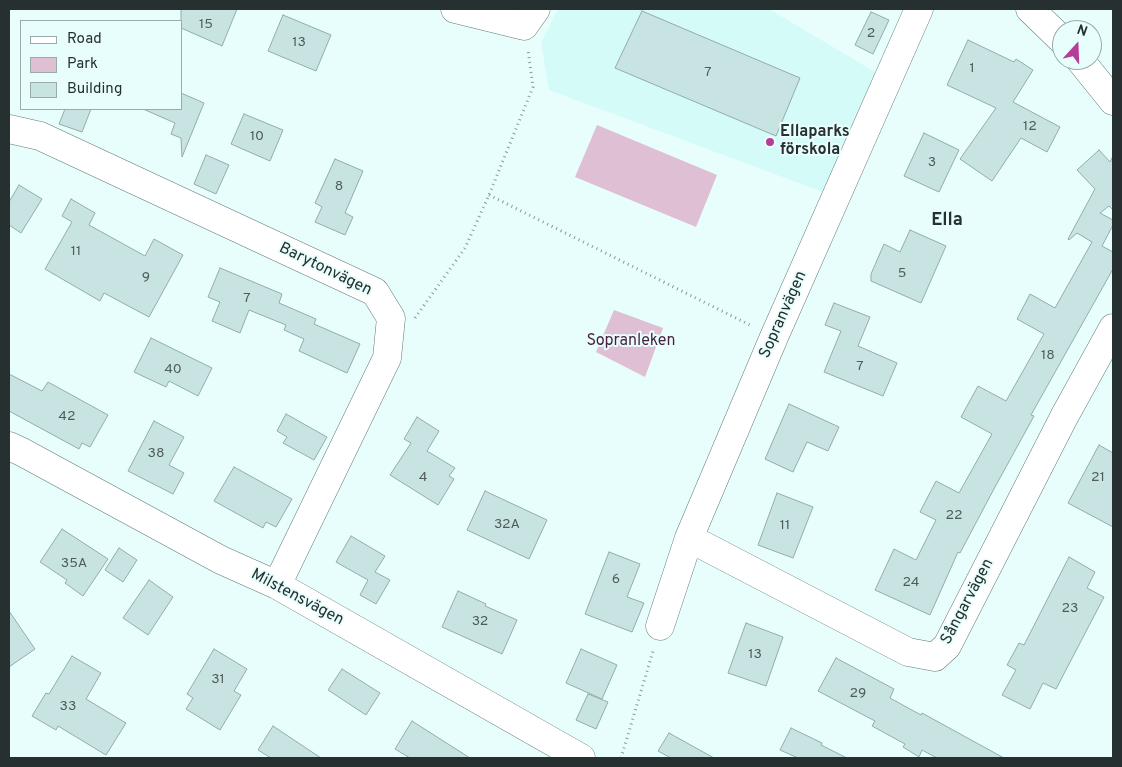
<!DOCTYPE html>
<meta charset="utf-8">
<style>
body{margin:0}
#map{position:relative;width:1122px;height:767px;overflow:hidden;background:#e8fefc;font-family:Overpass,sans-serif}
canvas{display:block}
.frame{position:absolute;inset:0;border:10px solid #263030;pointer-events:none}
.legend{position:absolute;left:20px;top:20px;width:162px;height:90px;box-sizing:border-box;background:#e8fefc;border:1px solid #9aacaa;margin:0;padding:6px 9px;list-style:none;font-size:15px;color:#263030}
.legend li{display:flex;align-items:center;gap:10px;height:25px}
.legend b{width:25px;border:1px solid #9aacaa}
.north{position:absolute;left:1052px;top:20px;width:50px;height:50px;box-sizing:border-box;background:#e8fefc;border:1px solid #9aacaa;border-radius:50%;rotate:20deg;font-size:14px;font-weight:700;line-height:20px;text-align:center;color:#263030}
.north::after{content:'';display:block;margin:auto;width:18px;height:22px;background:#b53f97;clip-path:polygon(50% 0,100% 100%,50% 72%,0 100%)}
</style>
<div id="map">
<canvas width="1122" height="767"></canvas>
<div class="frame"></div>
<ul class="legend">
<li><b style="height:6px;background:#fff"></b>Road</li>
<li><b style="height:14px;background:#debfd3"></b>Park</li>
<li><b style="height:14px;background:#c8e4e2"></b>Building</li>
</ul>
<div class="north">N</div>
</div>
<script>
const g = document.querySelector('canvas').getContext('2d');
g.lineJoin = 'round';
function fillPath(path, color) {
  g.fillStyle = color;
  g.fill(path, 'evenodd');
}
function shape(rows) {
  const path = new Path2D();
  for (const r of rows) {
    path.moveTo(r[0], r[1]);
    for (let i = 2; i < r.length; i += 2) path.lineTo(r[i], r[i + 1]);
  }
  return path;
}
function stroke(path, color, width, dash) {
  g.strokeStyle = color;
  g.lineWidth = width;
  g.lineCap = dash ? 'butt' : 'round';
  g.setLineDash(dash || []);
  g.stroke(path);
}
function drawText(font, color, halo, rows, align = 'center') {
  g.font = font + ' Overpass,sans-serif';
  g.lineWidth = 4;
  g.setLineDash([]);
  g.textBaseline = 'middle';
  g.strokeStyle = halo;
  g.fillStyle = color;
  for (const [text, x, y, turn = 0] of rows) {
    g.save();
    g.translate(x, y);
    g.rotate((+turn || 0) * Math.PI / 180);
    g.textAlign = isNaN(turn) ? turn : align;
    if (halo) g.strokeText(text, 0, 0);
    g.fillText(text, 0, 0);
    g.restore();
  }
}
const built = shape([
 [558,9,769,9,882,76,828,194,549,90,541,43]
]);
const green = shape([
 [597,125,717,175,696,227,575,177],
 [614,310,663,328,645,377,596,352]
]);
const building = shape([
 [181,9,237,9,222,46,181,28,181,9],
 [642,11,800,78,776,136,615,68,642,11],
 [871,12,889,20,873,54,855,45,871,12],
 [283,15,331,35,316,71,268,51,283,15],
 [968,40,1014,62,1016,59,1033,70,1013,102,1060,127,1047,152,1021,138,992,181,960,159,996,108,947,85,968,40],
 [181,93,204,103,182,157,181,138,171,134,175,123,143,109,181,109,181,93],
 [65,109,91,109,82,132,59,124,65,109],
 [244,114,283,130,270,161,231,144,244,114],
 [924,133,959,150,939,192,904,176,924,133],
 [1099,150,1110,162,1113,156,1113,210,1109,206,1100,213,1113,220,1113,225,1102,246,1113,252,1113,269,1031,415,1034,416,995,487,960,553,958,552,930,615,875,590,894,549,916,560,936,520,920,512,936,481,959,493,992,434,961,417,978,386,1006,401,1044,334,1017,319,1030,294,1055,308,1092,242,1077,233,1069,240,1068,239,1095,189,1077,170,1099,150],
 [206,155,229,165,216,194,194,184,206,155],
 [335,159,363,171,345,213,353,217,345,235,315,222,322,207,315,203,335,159],
 [19,185,42,199,21,233,9,225,9,202,19,185],
 [71,199,95,213,89,225,145,256,154,239,183,255,149,317,104,293,100,301,45,269,72,222,62,216,71,199],
 [910,230,946,246,921,303,871,281,871,274,884,244,900,252,910,230],
 [220,268,282,294,279,303,316,319,314,324,360,344,347,373,299,351,304,339,284,330,286,325,249,310,240,333,212,321,220,302,208,297,220,268],
 [834,303,870,317,858,346,897,363,883,396,824,372,841,331,825,325,834,303],
 [151,338,212,368,198,396,169,381,166,387,134,372,151,338],
 [9,374,42,391,48,382,108,415,90,447,82,443,79,449,9,411,9,374],
 [789,404,839,427,828,451,807,442,793,472,765,459,789,404],
 [286,414,327,437,314,460,283,443,287,437,277,431,286,414],
 [417,417,439,431,427,451,455,468,449,476,454,479,438,505,390,475,411,443,404,439,417,417],
 [154,421,184,437,169,465,184,473,173,494,128,471,154,421],
 [1099,445,1113,453,1113,527,1068,503,1099,445],
 [234,467,292,499,276,527,266,522,263,528,214,501,234,467],
 [485,491,547,520,529,559,467,530,485,491],
 [777,493,813,507,793,558,758,545,777,493],
 [62,529,108,559,83,596,65,583,67,580,40,562,62,529],
 [351,536,385,556,375,572,390,580,376,604,360,595,368,580,336,562,351,536],
 [119,548,137,560,123,582,105,570,119,548],
 [609,552,640,564,627,597,644,603,632,632,585,614,609,552],
 [1069,557,1095,572,1087,588,1104,597,1056,689,1043,683,1030,709,1002,695,1016,670,1007,665,1019,643,1024,645,1069,557],
 [149,580,173,597,148,635,123,618,149,580],
 [458,591,486,604,485,606,517,620,502,654,442,627,458,591],
 [9,611,35,649,9,667,9,611],
 [746,623,783,637,766,686,728,673,746,623],
 [214,649,247,669,234,691,241,695,220,730,186,709,193,698,187,694,214,649],
 [581,649,617,665,602,699,566,683,581,649],
 [72,656,101,673,86,699,126,723,106,755,58,726,56,730,32,716,46,693,49,694,72,656],
 [836,658,894,689,890,698,921,715,922,713,1004,758,937,758,922,750,919,757,903,747,905,744,872,726,875,721,818,691,836,658],
 [342,669,380,693,366,715,328,690,342,669],
 [588,694,608,702,596,729,576,720,588,694],
 [412,721,470,758,410,758,395,749,412,721],
 [273,726,321,758,271,758,258,750,273,726],
 [791,728,822,743,821,745,847,758,798,758,780,750,791,728],
 [669,733,714,758,671,758,658,751,669,733]
]);
const path = shape([
 [489,195,752,326],
 [415,318,465,248,489,195,533,87,528,50],
 [621,758,654,648]
]);
const minor = shape([
 [455,9,524,26,536,9],
 [1030,9,1062,40],
 [1080,60,1113,101],
 [9,129,40,136,375,292,391,318,387,358,277,585],
 [9,446,22,452,221,560,277,585,581,758],
 [689,538,908,652,935,657,947,646,1064,417,1113,328],
 [660,626,689,538,774,337,919,9]
]);
const markers = [
 [770,142,5,"#b53f97"]
];
const numberNames = [
 ["15",206,25],
 ["2",871,34],
 ["13",299,43],
 ["1",972,69],
 ["7",708,73],
 ["12",1030,127],
 ["10",257,137],
 ["3",932,163],
 ["8",339,187],
 ["11",76,252],
 ["5",902,274],
 ["9",146,278],
 ["7",247,299],
 ["18",1048,356],
 ["7",860,367],
 ["40",173,370],
 ["42",67,417],
 ["38",156,454],
 ["4",423,478],
 ["21",1098,478],
 ["22",954,516],
 ["32A",507,525],
 ["11",785,526],
 ["35A",74,564],
 ["6",616,580],
 ["24",911,583],
 ["23",1070,609],
 ["32",480,622],
 ["13",755,655],
 ["31",218,680],
 ["29",858,694],
 ["33",68,707]
];
const poiNames = [
 ["Ellaparks",780,133],
 ["förskola",780,151]
];
const streetNames = [
 ["Barytonvägen",325,270,26],
 ["Sopranvägen",784,315,-66],
 ["Milstensvägen",297,598,28],
 ["Sångarvägen",968,602,-62]
];
const parkNames = [
 ["Sopranleken",631,342]
];
const neighbourhoodNames = [
 ["Ella",947,221]
];
fillPath(built, '#d5fbf8');
fillPath(green, '#debfd3');
fillPath(building, '#c8e4e2');
stroke(building, '#92acab', 1);
stroke(minor, '#607977', 29);
stroke(path, '#889998', 3, [1, 4]);
stroke(minor, '#fff', 28);
for (const [x, y, r, color] of markers) {
  const dot = new Path2D();
  dot.arc(x, y, r, 0, 2 * Math.PI);
  g.fillStyle = color;
  g.fill(dot);
  stroke(dot, '#e8fefc', 2);
}
drawText('14px', '#4e5d5c', null, numberNames);
drawText('bold 16px', '#263030', '#e8fefc', poiNames, 'left');
drawText('16px', '#263030', '#e8fefc', streetNames);
drawText('16px', '#481f3d', '#e8fefc', parkNames);
drawText('bold 18px', '#263030', '#e8fefc', neighbourhoodNames);
</script>
